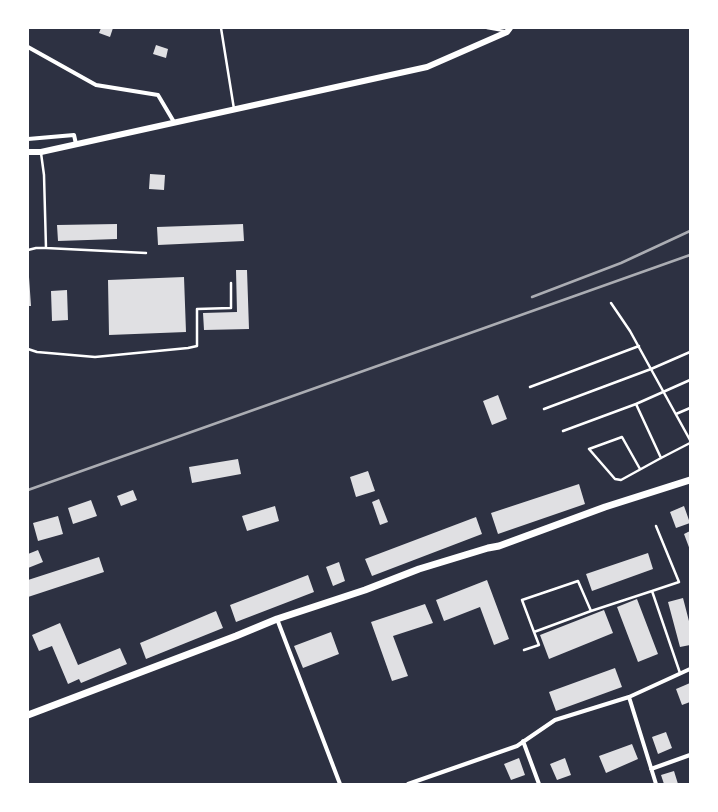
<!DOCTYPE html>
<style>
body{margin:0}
#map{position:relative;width:718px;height:812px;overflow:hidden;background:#2d3142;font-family:Helvetica,sans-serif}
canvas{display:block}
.frame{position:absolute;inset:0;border:29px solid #fff;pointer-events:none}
</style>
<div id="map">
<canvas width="718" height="812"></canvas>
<div class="frame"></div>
</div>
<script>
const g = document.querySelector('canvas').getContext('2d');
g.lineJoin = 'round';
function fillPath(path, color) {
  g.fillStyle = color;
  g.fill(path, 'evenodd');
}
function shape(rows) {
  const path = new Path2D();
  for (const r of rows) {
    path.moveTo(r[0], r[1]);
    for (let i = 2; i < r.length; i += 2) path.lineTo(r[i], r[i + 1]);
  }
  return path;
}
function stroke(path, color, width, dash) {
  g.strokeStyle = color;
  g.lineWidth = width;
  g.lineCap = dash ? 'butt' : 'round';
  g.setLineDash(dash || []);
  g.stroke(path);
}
const building = shape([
 [101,28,113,28,110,37,99,33],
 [156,45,168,49,166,58,153,54],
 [150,174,165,175,164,190,149,189],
 [117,224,117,239,58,241,57,225],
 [243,224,244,241,158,245,157,227],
 [236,270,247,270,249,329,204,330,203,313,237,312],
 [28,277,29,277,31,306,28,306],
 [184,277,186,332,109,335,108,280],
 [67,290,68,320,52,321,51,291],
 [498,395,507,419,492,425,483,401],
 [238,459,241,474,192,483,189,467],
 [368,471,375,491,356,497,350,477],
 [579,484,585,504,498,534,491,513],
 [133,490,137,500,121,506,117,496],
 [379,499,388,522,380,525,372,502],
 [91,500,97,516,73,524,68,508],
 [275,506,279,521,247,531,242,516],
 [684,506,690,523,676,528,670,512],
 [58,516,63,534,38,541,33,523],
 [476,517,482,534,372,576,365,559],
 [690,531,690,550,684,534],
 [38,550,43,562,28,568,28,554],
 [648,553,653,569,592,591,586,574],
 [99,557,104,572,28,597,28,580],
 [339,562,345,581,333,586,326,567],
 [308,575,314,592,236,622,230,605],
 [487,580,509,639,494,645,480,607,444,621,436,600],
 [683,598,690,625,690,645,680,647,668,602],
 [637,599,658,654,638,662,617,607],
 [425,604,433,623,393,636,408,676,392,681,371,622],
 [604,610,613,633,549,659,540,635],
 [216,611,223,628,146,659,140,643],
 [60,623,78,665,120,648,127,664,81,683,79,679,68,684,52,646,39,651,32,635],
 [331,632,339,654,303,668,294,646],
 [615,668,622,687,556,711,549,692],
 [690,683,690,702,682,705,676,689],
 [666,732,672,748,658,754,652,737],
 [632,744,638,759,606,773,599,756],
 [519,758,525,775,511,780,504,764],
 [565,758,571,775,557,780,550,764],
 [674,771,678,784,664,784,661,775]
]);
const service = shape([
 [221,28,234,109],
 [487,28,504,31],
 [41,153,44,175,46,248],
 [28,250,36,248,46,248,146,253],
 [611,303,630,331,690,440],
 [28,349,37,352,95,357,188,348,197,346,197,309,231,308,231,283],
 [530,387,639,346],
 [636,404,690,380],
 [544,409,651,369,690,352],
 [676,414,690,408],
 [563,431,636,404,661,458],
 [640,469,622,437,589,449,615,479,621,480,661,458,690,443],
 [656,526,679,582,652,591,680,673],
 [591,611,652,591],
 [524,650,539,645,534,632,522,600,578,581,591,611,534,632]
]);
const minor = shape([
 [28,47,96,85,158,95,174,122],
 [28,139,74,135,76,144],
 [277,619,340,784],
 [629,697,656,784],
 [523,741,539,784],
 [651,769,690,755],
 [408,784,517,746,555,720,629,697,690,669]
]);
const tertiary = shape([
 [28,152,41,152,427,67,507,32,510,28]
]);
const secondary = shape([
 [28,715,236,636,277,619,365,590,419,569,488,548,499,546,605,507,690,480]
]);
const rail = shape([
 [532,297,621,263,690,231],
 [28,490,690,255]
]);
fillPath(building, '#e0e0e3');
stroke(service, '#fff', 2.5);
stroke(minor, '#fff', 4);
stroke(tertiary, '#fff', 6);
stroke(secondary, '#fff', 7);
stroke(rail, '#abadb3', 2.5);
</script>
